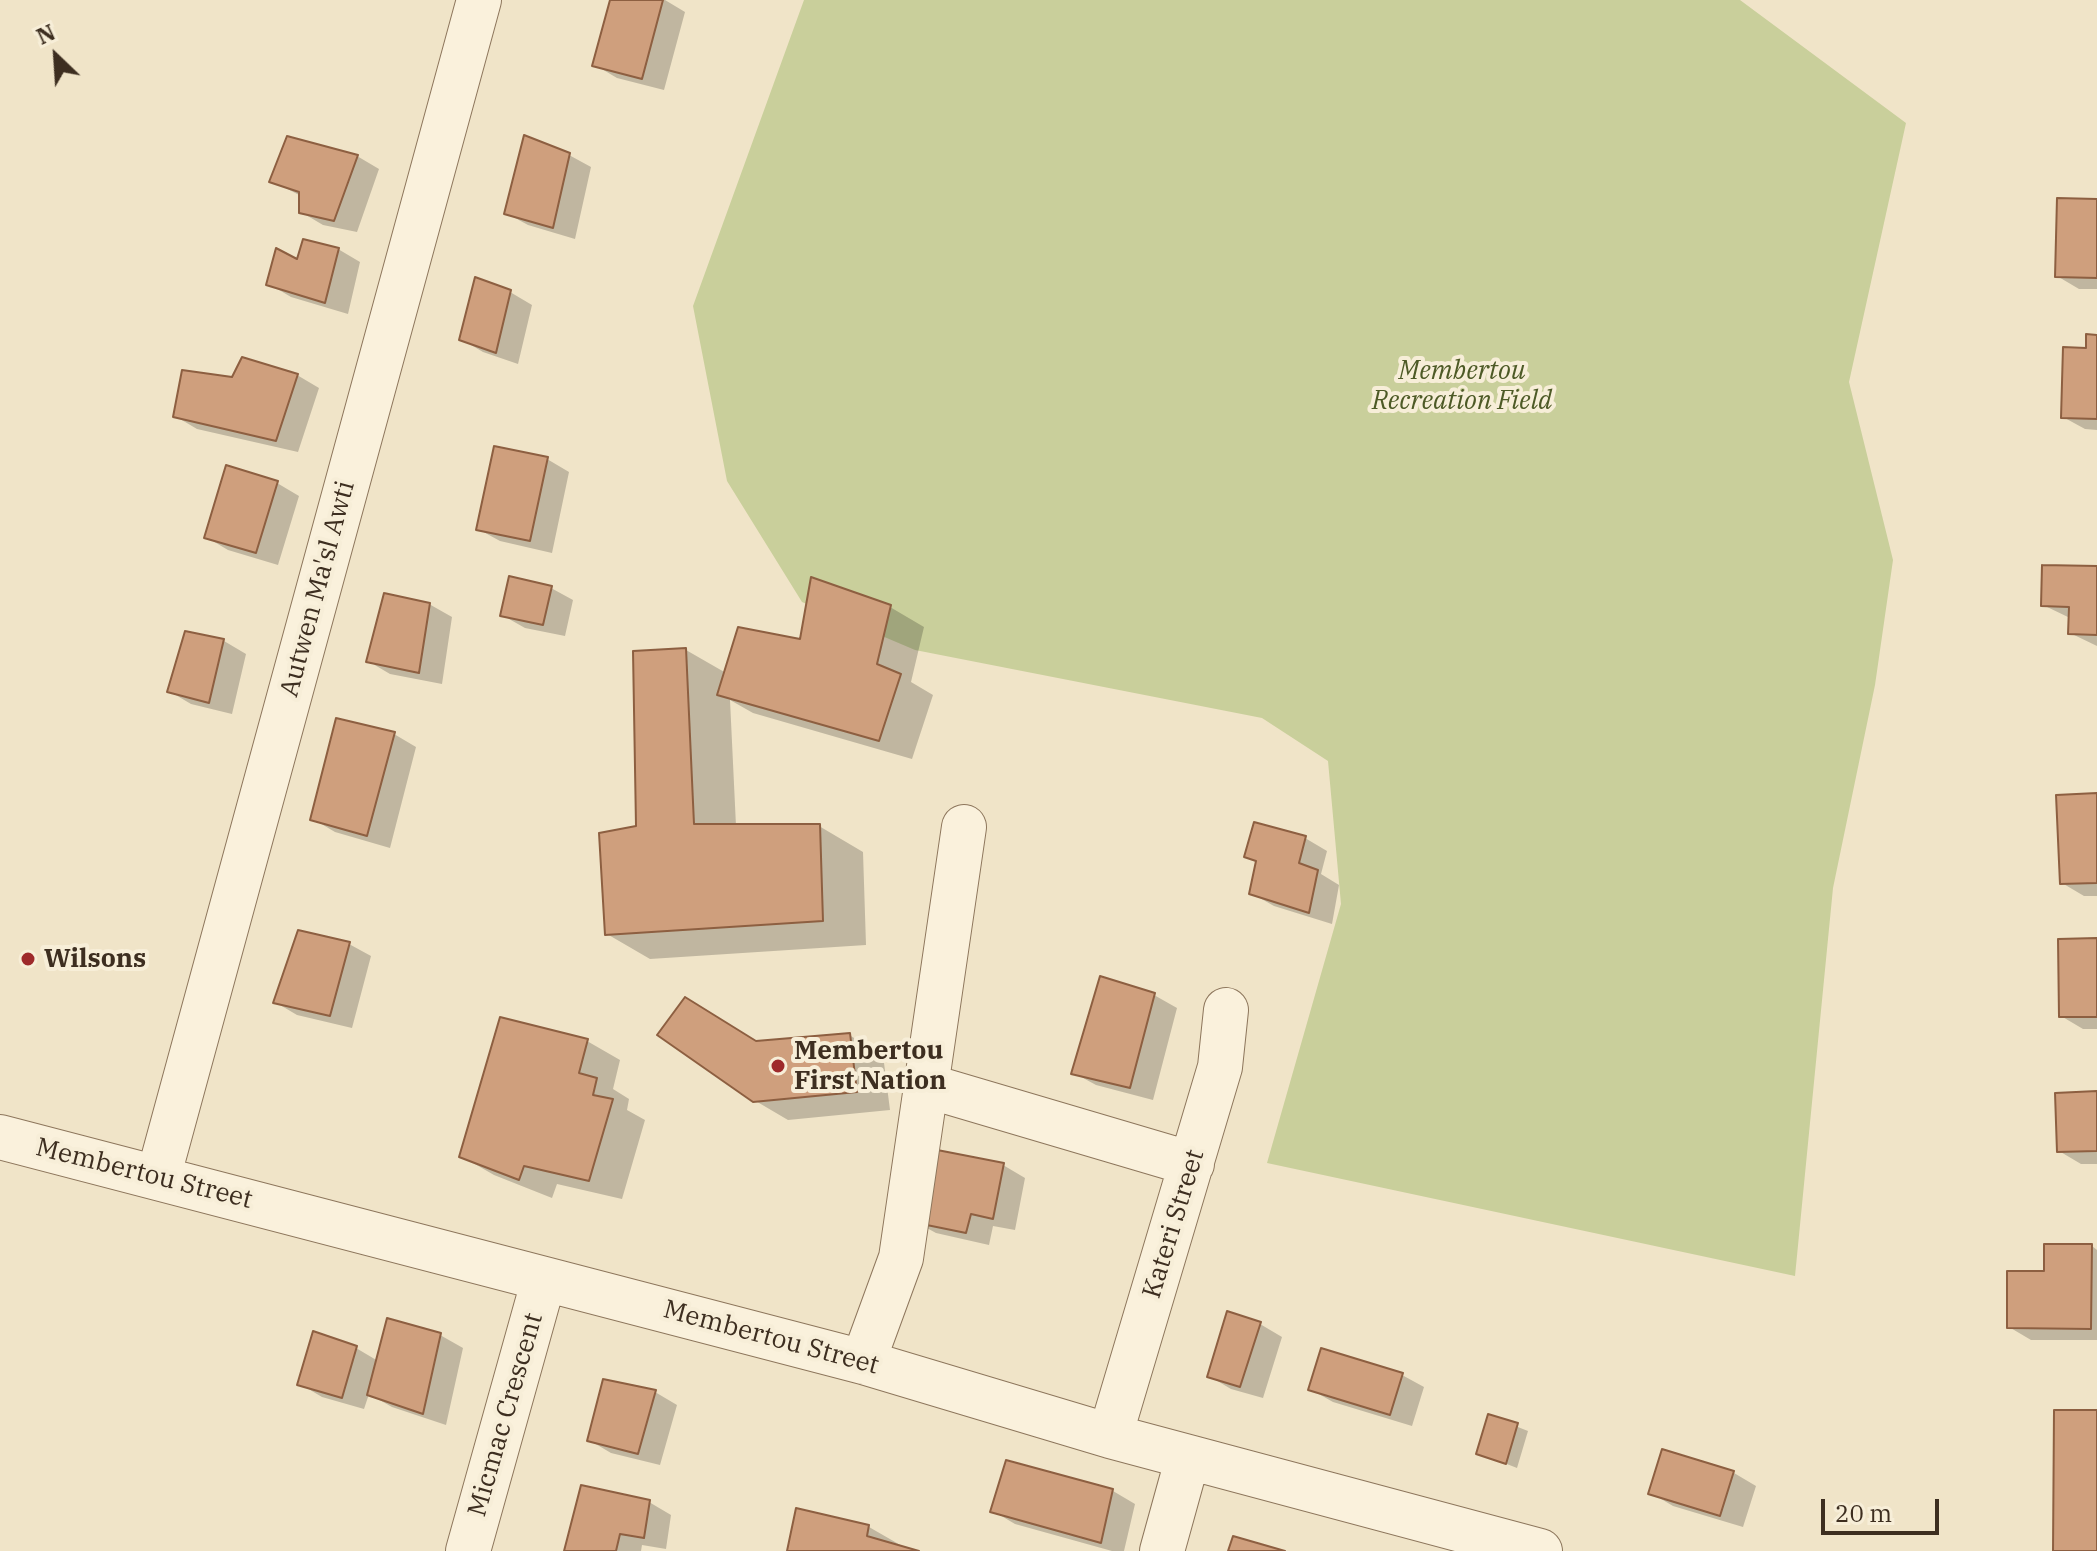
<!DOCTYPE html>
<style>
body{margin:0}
#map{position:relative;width:2097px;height:1551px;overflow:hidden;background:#f0e4c8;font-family:"IBM Plex Serif",serif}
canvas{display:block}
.north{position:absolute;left:16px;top:16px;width:80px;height:80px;-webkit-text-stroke:6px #f7eed8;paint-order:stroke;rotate:335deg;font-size:22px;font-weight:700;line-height:32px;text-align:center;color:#3d2e20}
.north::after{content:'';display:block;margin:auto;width:28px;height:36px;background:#3d2e20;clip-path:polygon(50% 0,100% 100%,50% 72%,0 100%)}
.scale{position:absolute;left:1821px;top:1499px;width:118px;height:36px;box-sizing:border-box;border:4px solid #3d2e20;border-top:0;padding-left:10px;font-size:24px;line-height:28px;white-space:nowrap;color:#3d2e20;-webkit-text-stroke:6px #f7eed8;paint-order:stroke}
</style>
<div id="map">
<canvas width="2097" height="1551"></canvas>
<div class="north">N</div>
<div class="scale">20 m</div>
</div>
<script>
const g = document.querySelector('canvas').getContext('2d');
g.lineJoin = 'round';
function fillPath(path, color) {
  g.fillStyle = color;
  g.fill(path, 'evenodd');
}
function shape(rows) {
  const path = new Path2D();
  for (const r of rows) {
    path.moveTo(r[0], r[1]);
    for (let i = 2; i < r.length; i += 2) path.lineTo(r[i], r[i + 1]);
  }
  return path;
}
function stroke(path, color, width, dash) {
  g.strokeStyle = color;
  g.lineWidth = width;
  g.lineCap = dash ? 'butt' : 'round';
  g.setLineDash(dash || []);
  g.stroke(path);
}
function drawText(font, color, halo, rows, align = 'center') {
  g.font = font + ' "IBM Plex Serif",serif';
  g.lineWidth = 8;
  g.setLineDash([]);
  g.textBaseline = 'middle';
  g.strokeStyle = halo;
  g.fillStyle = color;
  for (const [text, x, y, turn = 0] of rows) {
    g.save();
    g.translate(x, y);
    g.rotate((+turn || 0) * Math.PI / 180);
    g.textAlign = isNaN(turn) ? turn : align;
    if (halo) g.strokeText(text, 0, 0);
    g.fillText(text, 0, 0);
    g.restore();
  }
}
const green = shape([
 [804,0,1740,0,1906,123,1849,382,1893,560,1875,685,1833,888,1795,1276,1267,1163,1341,904,1328,761,1262,718,915,650,802,602,727,481,693,306]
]);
const shadow = shape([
 [612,0,665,0,685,12,664,90,617,78,595,65],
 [569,155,591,167,575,239,528,225,506,213],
 [357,156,379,169,357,232,323,225,301,212,301,196,272,181],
 [2097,201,2097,289,2079,289,2057,276],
 [338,249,360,262,348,314,291,297,269,284,298,262],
 [510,292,532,305,518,364,483,352,461,339],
 [2097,337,2097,430,2085,429,2063,417,2088,351],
 [297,375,319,388,298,452,197,429,175,416],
 [547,459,569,472,552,553,500,541,478,529],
 [277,483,299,496,278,565,228,550,206,537],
 [2097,568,2097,646,2070,633,2070,618,2043,605],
 [551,588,573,600,565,636,525,628,502,615],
 [429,604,452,617,442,684,390,674,368,661],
 [890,607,924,627,911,682,933,695,912,759,753,713,730,700,736,826,819,826,863,852,866,945,650,959,607,934,686,650,726,673],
 [186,633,224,641,246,654,232,714,191,704,169,691],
 [394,734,416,747,390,848,335,832,313,819],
 [2097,795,2097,896,2084,896,2062,883],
 [1305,838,1327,851,1321,874,1339,885,1332,924,1274,906,1251,893,1258,863,1247,856],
 [2097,940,2097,1029,2083,1029,2061,1016],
 [349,944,371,956,352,1028,297,1015,275,1002],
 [1154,995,1177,1008,1153,1100,1096,1085,1074,1073],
 [849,1035,883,1055,890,1110,788,1120,754,1100,757,1043],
 [587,1041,620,1060,613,1089,629,1099,627,1110,645,1120,622,1199,557,1184,552,1198,494,1175,461,1156],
 [2097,1093,2097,1164,2081,1164,2059,1151],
 [1003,1165,1025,1178,1015,1230,993,1226,989,1245,936,1233,914,1221],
 [2092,1246,2097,1250,2097,1340,2031,1340,2009,1327,2046,1273],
 [1260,1324,1282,1337,1263,1398,1231,1389,1209,1376],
 [440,1335,463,1348,446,1425,392,1407,369,1394,364,1409,322,1397,300,1384,356,1348,378,1361],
 [1402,1375,1424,1387,1412,1426,1333,1402,1310,1389],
 [655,1392,677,1405,660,1465,611,1453,589,1440],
 [1490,1416,1528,1431,1517,1468,1479,1453],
 [1664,1452,1734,1473,1756,1486,1743,1527,1673,1506,1651,1493],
 [1007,1462,1113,1491,1135,1504,1124,1551,1112,1551,1015,1524,993,1511],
 [649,1502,671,1515,666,1549,642,1545,641,1551,566,1551],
 [869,1527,902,1546,901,1548,912,1551,789,1551]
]);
const building = shape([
 [610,0,663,0,642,79,592,66,610,0],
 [524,135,570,153,553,228,504,214,524,135],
 [287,136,358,155,334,221,299,213,299,192,269,182,287,136],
 [2057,198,2097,199,2097,278,2055,277,2057,198],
 [303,239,339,248,325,303,266,285,276,248,297,259,303,239],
 [475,277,511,290,496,353,459,340,475,277],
 [2086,334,2097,335,2097,419,2061,418,2063,347,2086,348,2086,334],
 [242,357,298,374,276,441,173,417,182,370,232,377,242,357],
 [494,446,548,457,530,541,476,530,494,446],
 [226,465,278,481,256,553,204,538,226,465],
 [2042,565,2097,566,2097,635,2068,634,2069,607,2041,606,2042,565],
 [509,576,552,586,543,625,500,616,509,576],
 [811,577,891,605,877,664,901,674,879,741,717,695,738,627,800,639,811,577],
 [384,593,430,603,419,673,366,662,384,593],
 [185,631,224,639,209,703,167,692,185,631],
 [686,648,694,824,820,824,823,921,605,935,599,833,636,826,633,651,686,648],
 [336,718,395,732,367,836,310,820,336,718],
 [2097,793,2097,883,2060,884,2056,795,2097,793],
 [1254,822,1306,836,1299,863,1318,870,1309,913,1249,894,1256,861,1244,857,1254,822],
 [298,930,350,942,330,1016,273,1003,298,930],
 [2097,938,2097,1017,2059,1017,2058,939,2097,938],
 [1100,976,1155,993,1130,1088,1071,1074,1100,976],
 [685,997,756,1041,850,1033,857,1092,753,1102,657,1035,685,997],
 [500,1017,588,1039,579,1073,597,1078,593,1095,613,1099,589,1181,524,1166,519,1180,459,1157,500,1017],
 [2097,1091,2097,1151,2057,1152,2055,1093,2097,1091],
 [927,1148,1004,1163,993,1219,971,1214,966,1233,912,1222,927,1148],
 [2044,1244,2092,1244,2091,1329,2007,1328,2007,1271,2044,1271,2044,1244],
 [1227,1311,1261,1322,1240,1387,1207,1377,1227,1311],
 [387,1318,441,1333,423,1414,367,1395,387,1318],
 [313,1331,357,1346,342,1398,297,1385,313,1331],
 [1321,1348,1403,1373,1390,1415,1308,1390,1321,1348],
 [603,1379,656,1390,638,1454,587,1441,603,1379],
 [2054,1410,2097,1410,2097,1551,2053,1551,2054,1410],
 [1488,1414,1518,1423,1506,1464,1476,1454,1488,1414],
 [1662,1449,1734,1471,1720,1516,1648,1494,1662,1449],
 [1006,1460,1113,1489,1101,1543,990,1512,1006,1460],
 [581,1485,650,1500,644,1538,620,1534,616,1551,564,1551,581,1485],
 [796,1508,869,1525,867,1536,919,1551,787,1551,796,1508],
 [1233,1536,1285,1551,1228,1551,1233,1536]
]);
const minor = shape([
 [928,1086,1192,1164],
 [0,1137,863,1362,1110,1436,1540,1551],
 [158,1178,479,0],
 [863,1362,901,1258,964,827],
 [1110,1436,1220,1067,1226,1010],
 [468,1551,544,1279],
 [1162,1551,1188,1457]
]);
const markers = [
 [28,959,8,"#9e2a2b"],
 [778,1066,8,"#9e2a2b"]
];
const parkNames = [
 ["Membertou",1462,371],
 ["Recreation Field",1462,401]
];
const streetNames = [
 ["Autwen Ma'sl Awti",318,589,-75],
 ["Membertou Street",144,1174,14],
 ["Kateri Street",1174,1224,-73],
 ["Membertou Street",771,1338,15],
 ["Micmac Crescent",506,1415,-74]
];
const poiNames = [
 ["Wilsons",44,959],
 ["Membertou",794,1051],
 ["First Nation",794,1081]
];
fillPath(green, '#c9cf9b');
fillPath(shadow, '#0003');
fillPath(building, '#cf9f7d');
stroke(building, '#8d5f41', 2);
stroke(minor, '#8d765c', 46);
stroke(minor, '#faf1dc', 44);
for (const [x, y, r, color] of markers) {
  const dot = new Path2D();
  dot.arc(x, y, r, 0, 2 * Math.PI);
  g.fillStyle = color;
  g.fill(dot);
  stroke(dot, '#f7eed8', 3);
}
drawText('italic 26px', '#4d5a26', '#f7eed8', parkNames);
drawText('26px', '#3d2e20', '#f7eed8', streetNames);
drawText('bold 26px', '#3d2e20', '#f7eed8', poiNames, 'left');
</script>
